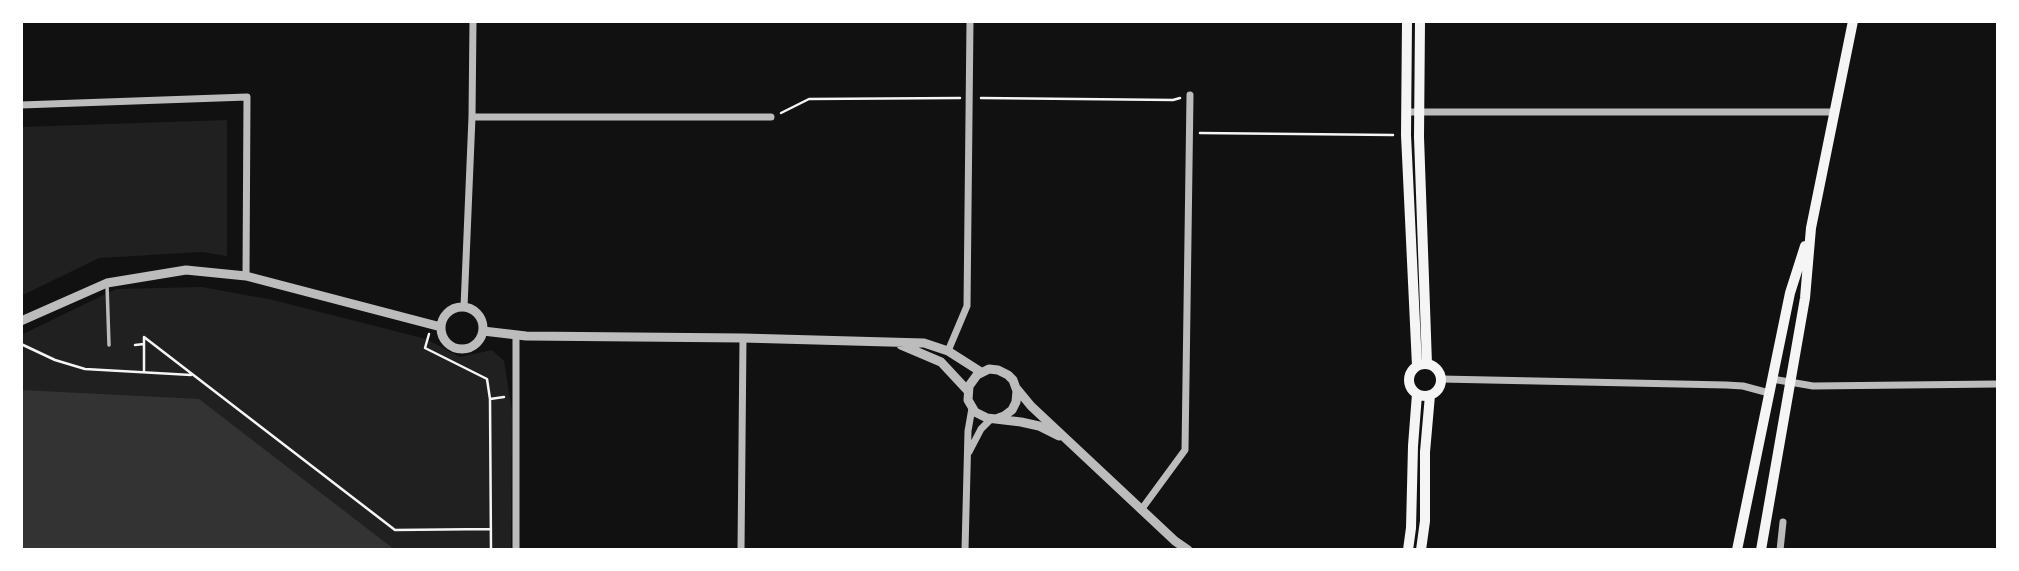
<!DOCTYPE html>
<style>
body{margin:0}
#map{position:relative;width:2019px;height:571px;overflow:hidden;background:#111;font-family:Spectral,serif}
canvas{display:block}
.frame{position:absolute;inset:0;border:23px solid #fff;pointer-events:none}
</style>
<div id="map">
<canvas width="2019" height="571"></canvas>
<div class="frame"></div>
</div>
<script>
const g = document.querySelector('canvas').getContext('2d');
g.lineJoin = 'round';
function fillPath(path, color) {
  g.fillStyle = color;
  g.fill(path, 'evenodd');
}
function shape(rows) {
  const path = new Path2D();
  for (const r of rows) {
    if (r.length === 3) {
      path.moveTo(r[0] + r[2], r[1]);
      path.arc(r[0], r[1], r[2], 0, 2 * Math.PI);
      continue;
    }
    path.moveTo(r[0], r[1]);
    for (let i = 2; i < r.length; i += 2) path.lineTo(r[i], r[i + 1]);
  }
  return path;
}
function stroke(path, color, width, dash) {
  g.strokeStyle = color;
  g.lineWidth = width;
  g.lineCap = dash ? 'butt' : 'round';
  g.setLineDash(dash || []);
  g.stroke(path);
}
const green = shape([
 [227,120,227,256,202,252,99,258,21,296,21,127],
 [202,287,273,300,426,339,460,357,492,350,504,361,512,411,511,550,21,550,21,335,116,289]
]);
const water = shape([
 [21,390,199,399,395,550,21,550]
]);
const path = shape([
 [981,98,1173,100,1180,98],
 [781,113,809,99,960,98],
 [1200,133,1393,135],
 [429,334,425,348,487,379,490,399,491,550],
 [21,344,55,360,85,369,191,375],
 [135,345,144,344],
 [144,372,144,337,395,530,491,529],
 [490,399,504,397]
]);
const service = shape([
 [107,285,109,345]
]);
const minor = shape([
 [21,105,247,97,246,276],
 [1407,112,1834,112],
 [472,117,771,117],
 [464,307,472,117,473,21],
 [516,335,516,550],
 [948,351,967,306,970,21],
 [1441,379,1726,385,1743,386,1769,393],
 [1772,379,1813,386,1998,384],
 [969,452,981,429,991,419],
 [1141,510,1185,450,1190,95],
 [741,550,743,338],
 [965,550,968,431,972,408],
 [1780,550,1783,522]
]);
const tertiary = shape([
 [462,328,21],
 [21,321,107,283,186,270,246,276,441,327],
 [483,331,526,336,743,338,924,343,948,351,981,372],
 [901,345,941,362,968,391],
 [1017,389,1031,406,1175,541,1188,550],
 [996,419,1004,416,1012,410,1016,402,1017,391,1013,380,1008,375,998,370,989,369,977,375,969,386,968,400,975,412,987,418,1021,422,1039,426,1059,436]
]);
const secondary = shape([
 [1407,21,1406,135,1417,366],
 [1420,21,1419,137,1427,364],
 [1425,380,16],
 [1408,550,1411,528,1413,446,1417,394],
 [1421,550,1425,521,1425,452,1430,395]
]);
const primary = shape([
 [1737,550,1790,293,1805,246],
 [1761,550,1805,298,1811,228,1853,21]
]);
fillPath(green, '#202020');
fillPath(water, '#333');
stroke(path, '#f5f5f5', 2.5);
stroke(service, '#bcbcbc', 3.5);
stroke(minor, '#bcbcbc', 7);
stroke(tertiary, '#bcbcbc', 9);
stroke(secondary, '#f5f5f5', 10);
stroke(primary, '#f5f5f5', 10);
</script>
